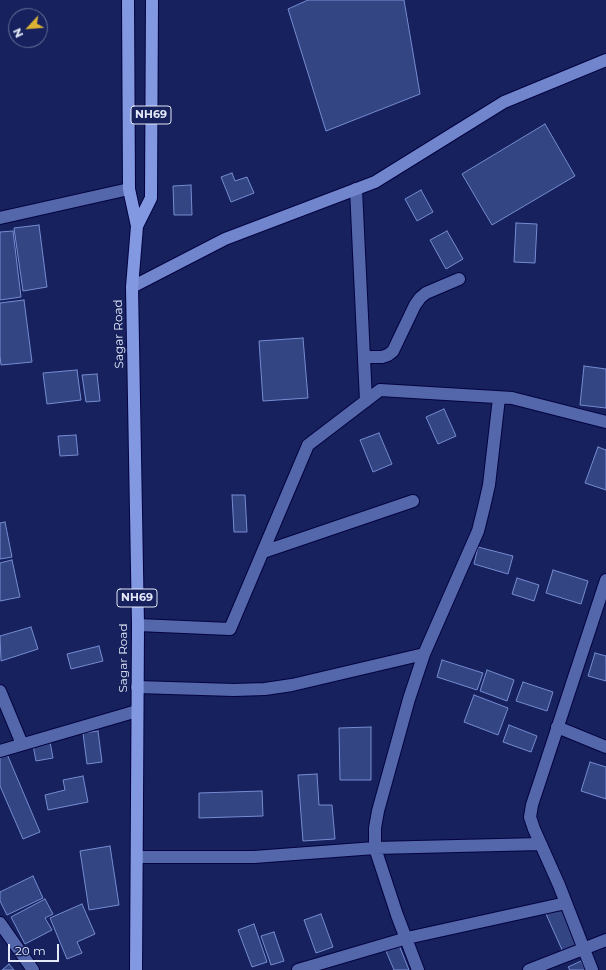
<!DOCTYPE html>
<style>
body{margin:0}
#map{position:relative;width:606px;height:970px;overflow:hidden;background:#16215d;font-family:Montserrat,sans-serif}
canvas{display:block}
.north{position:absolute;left:8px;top:8px;width:40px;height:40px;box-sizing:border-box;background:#16215d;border:1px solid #68719b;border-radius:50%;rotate:244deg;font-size:11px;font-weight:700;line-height:16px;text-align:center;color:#e3e9f8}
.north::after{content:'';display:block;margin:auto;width:14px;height:18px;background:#dbb233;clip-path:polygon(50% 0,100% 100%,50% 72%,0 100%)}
.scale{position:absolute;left:8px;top:944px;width:51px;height:18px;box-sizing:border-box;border:2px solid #e3e9f8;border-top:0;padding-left:5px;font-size:12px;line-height:14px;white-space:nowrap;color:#e3e9f8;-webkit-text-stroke:3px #16215d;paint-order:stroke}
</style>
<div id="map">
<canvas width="606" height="970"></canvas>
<div class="north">N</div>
<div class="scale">20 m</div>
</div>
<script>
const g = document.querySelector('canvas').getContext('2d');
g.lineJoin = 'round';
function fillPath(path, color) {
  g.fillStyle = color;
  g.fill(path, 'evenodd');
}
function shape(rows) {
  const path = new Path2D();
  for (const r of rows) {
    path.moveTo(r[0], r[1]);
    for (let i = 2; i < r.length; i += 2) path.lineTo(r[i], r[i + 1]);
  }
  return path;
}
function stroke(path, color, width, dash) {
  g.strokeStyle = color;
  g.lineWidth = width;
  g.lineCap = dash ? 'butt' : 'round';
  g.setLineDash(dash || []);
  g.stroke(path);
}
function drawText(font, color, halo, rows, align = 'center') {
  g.font = font + ' Montserrat,sans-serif';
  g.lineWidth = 3;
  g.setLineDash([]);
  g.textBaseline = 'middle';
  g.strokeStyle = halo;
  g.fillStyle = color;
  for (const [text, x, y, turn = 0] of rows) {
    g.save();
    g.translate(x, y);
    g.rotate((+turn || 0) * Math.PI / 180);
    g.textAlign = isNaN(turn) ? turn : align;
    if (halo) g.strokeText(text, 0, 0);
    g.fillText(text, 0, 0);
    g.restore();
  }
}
const building = shape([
 [308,0,404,0,420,94,326,131,288,9,308,0],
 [545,124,575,176,492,225,462,174,545,124],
 [232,173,235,181,247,177,254,193,231,202,221,177,232,173],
 [191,185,192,215,174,215,173,186,191,185],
 [421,190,433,212,417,221,405,199,421,190],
 [516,223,537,224,535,263,514,262,516,223],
 [39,225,47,287,23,291,14,228,39,225],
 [13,231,21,297,0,300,0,232,13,231],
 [447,231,463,259,446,269,430,240,447,231],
 [24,300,32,362,1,365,0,356,0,303,24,300],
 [303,338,308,398,263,401,259,341,303,338],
 [584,366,606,369,606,408,580,405,584,366],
 [77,370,81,400,47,404,43,373,77,370],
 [97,374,100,401,86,402,82,375,97,374],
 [444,409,456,436,438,444,426,417,444,409],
 [379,433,392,464,373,472,360,440,379,433],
 [76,435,78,455,60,456,58,436,76,435],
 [598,447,606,450,606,490,585,483,598,447],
 [232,495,245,495,247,532,234,532,232,495],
 [5,522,12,557,0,559,0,523,5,522],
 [478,547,513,556,508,574,474,564,478,547],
 [12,560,20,597,0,601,0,563,12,560],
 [553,570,588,581,581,604,546,593,553,570],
 [517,578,539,585,534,601,512,594,517,578],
 [31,627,38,649,1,661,0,636,31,627],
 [99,646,103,661,71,669,67,654,99,646],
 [595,653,606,656,606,681,588,676,595,653],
 [442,660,483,673,477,690,437,677,442,660],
 [487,670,514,680,507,701,480,691,487,670],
 [523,682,553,692,547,711,516,701,523,682],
 [474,695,508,708,498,735,464,722,474,695],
 [509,725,537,736,531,752,503,742,509,725],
 [371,727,371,780,340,780,339,728,371,727],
 [98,731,102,762,87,764,83,733,98,731],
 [50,742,53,758,36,761,33,745,50,742],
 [7,754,40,832,23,839,0,786,0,757,7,754],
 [590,762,606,767,606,799,581,791,590,762],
 [317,774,319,805,332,805,335,839,303,841,298,775,317,774],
 [83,776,88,802,48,810,45,795,65,790,63,780,83,776],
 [262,791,263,816,199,818,199,793,262,791],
 [110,846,119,905,89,910,80,851,110,846],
 [33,876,43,898,7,915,0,901,0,892,33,876],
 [45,899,53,914,45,918,52,930,25,944,11,917,45,899],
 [82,904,95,934,77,942,82,953,67,959,50,918,82,904],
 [561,907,578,946,563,952,546,914,561,907],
 [321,914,333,947,316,953,304,920,321,914],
 [254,924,267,962,252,967,238,930,254,924],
 [274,932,284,961,271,965,261,936,274,932],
 [399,945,409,970,394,970,386,951,399,945],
 [581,961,585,970,570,970,568,967,581,961],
 [9,964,14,970,2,970,9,964]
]);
const minor = shape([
 [356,189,366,401],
 [0,218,129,189],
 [364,357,382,357,388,355,393,351,415,305,420,298,426,293,459,279],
 [263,552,413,501],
 [138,625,230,629,308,445,380,390,512,398,606,422],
 [137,687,234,690,265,689,292,685,424,654],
 [0,691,22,744],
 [557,727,606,747],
 [0,751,137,711],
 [137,857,254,857,375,848,541,844],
 [0,923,33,970],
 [298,970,407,938,566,903],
 [418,970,397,915,375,848,375,828,378,811,409,699,424,654,478,531,484,507,489,485,499,398],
 [529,970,606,940],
 [592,970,559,885,534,829,530,817,532,805,606,580]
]);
const major = shape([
 [132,287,225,239,375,182,504,102,606,60]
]);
const highway = shape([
 [128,0,129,189,137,226,132,287,138,625,136,970],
 [137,226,151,198,152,0]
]);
const shields = [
 [151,115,40],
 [137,598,40]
];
const shieldNames = [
 ["NH69",151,115],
 ["NH69",137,598]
];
const streetNames = [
 ["Sagar Road",119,334,-91],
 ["Sagar Road",123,658,-90]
];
fillPath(building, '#344584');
stroke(building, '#768cd1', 1);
stroke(minor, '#050340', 14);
stroke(major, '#050340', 14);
stroke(highway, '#050340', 14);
stroke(minor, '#5467aa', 12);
stroke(major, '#7085cc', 12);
stroke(highway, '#8299e2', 12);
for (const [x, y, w] of shields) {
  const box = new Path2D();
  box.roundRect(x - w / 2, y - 9, w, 18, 3);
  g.fillStyle = '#16215d';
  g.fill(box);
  stroke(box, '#e3e9f8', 1);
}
drawText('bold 11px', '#e3e9f8', null, shieldNames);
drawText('12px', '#e3e9f8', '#16215d', streetNames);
</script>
